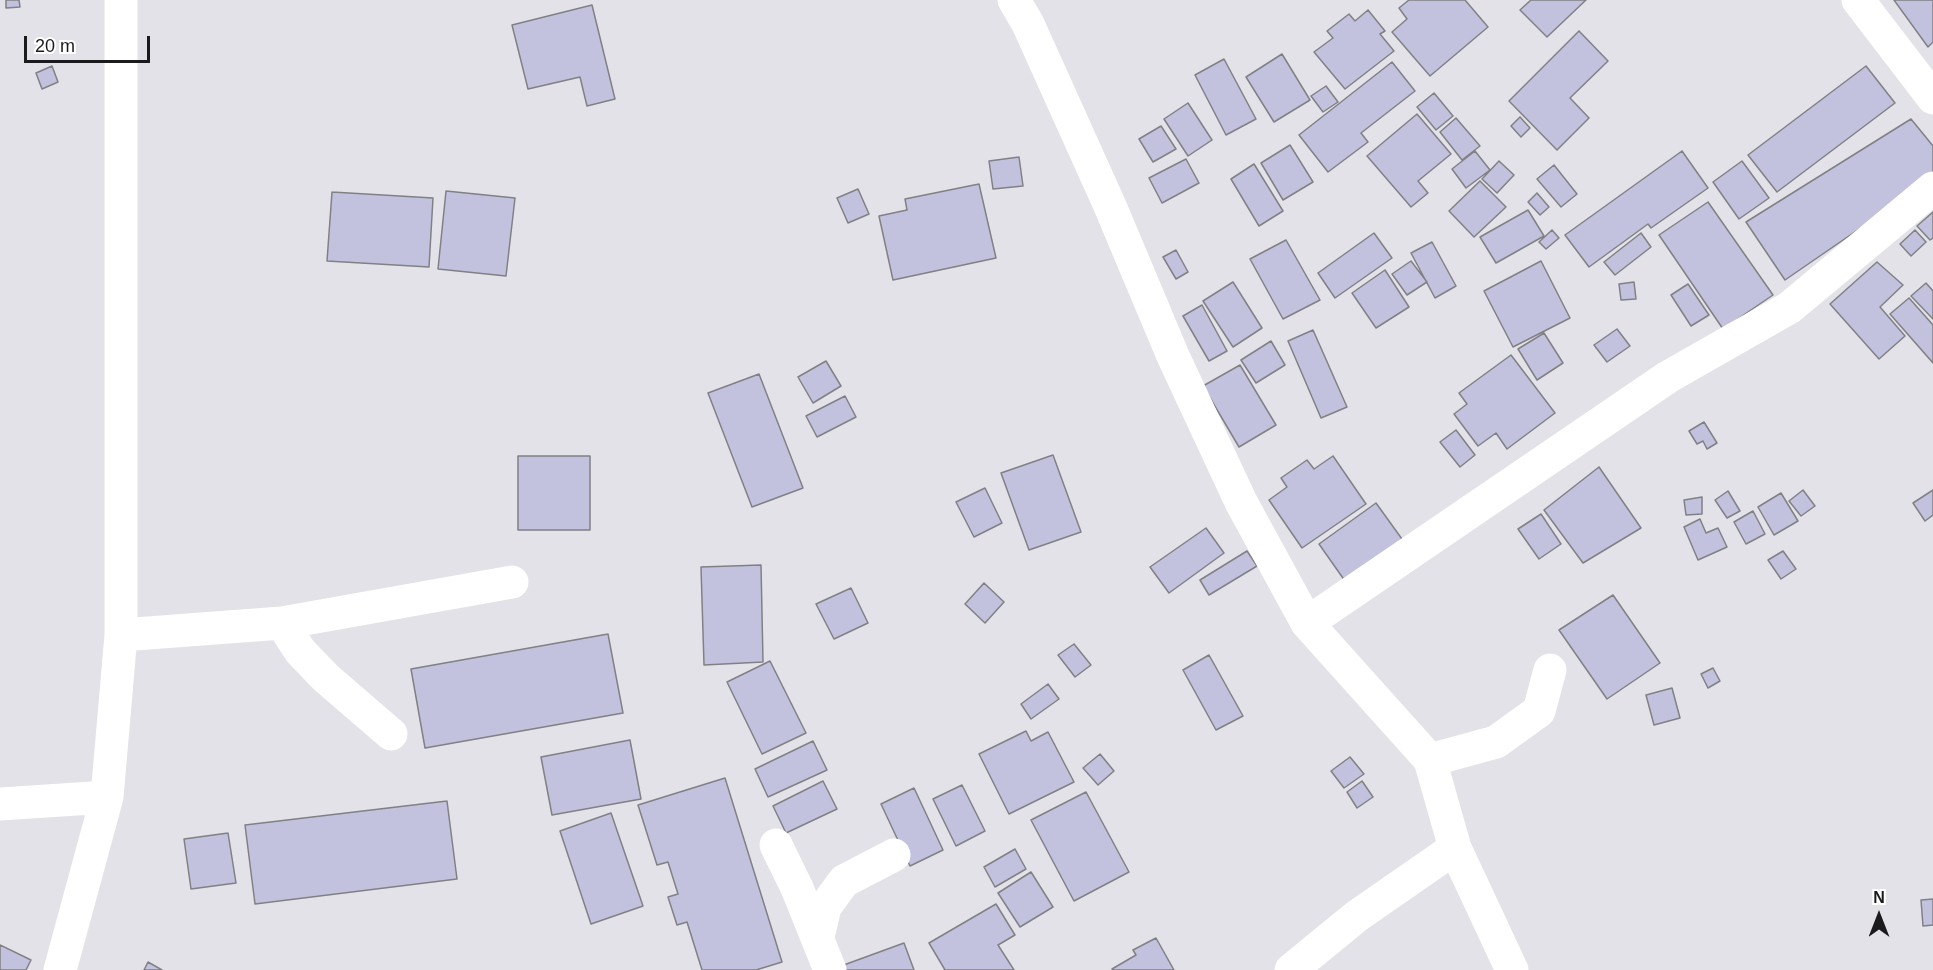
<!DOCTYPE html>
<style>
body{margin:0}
#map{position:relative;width:1933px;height:970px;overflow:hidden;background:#e2e2e8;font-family:Arial,sans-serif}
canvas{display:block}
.north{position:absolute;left:1849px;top:886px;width:60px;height:60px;-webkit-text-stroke:4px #fff;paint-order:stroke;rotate:0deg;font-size:16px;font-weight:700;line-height:24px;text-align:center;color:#1b1b1d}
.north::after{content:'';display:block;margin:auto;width:21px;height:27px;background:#1b1b1d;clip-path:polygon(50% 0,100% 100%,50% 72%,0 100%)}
.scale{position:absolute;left:24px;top:36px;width:126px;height:27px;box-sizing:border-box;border:3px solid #1b1b1d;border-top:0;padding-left:8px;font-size:18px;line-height:21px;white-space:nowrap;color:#1b1b1d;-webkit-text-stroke:4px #fff;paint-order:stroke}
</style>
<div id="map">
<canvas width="1933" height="970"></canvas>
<div class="north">N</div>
<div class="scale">20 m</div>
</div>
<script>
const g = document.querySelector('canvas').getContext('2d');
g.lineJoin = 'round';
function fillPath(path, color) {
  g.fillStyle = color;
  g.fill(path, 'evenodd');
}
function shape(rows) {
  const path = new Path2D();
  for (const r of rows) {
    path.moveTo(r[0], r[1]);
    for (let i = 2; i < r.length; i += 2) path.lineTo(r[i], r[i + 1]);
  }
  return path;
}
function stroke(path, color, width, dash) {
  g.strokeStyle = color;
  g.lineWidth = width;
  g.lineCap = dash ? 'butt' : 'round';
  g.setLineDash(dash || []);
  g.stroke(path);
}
const building = shape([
 [6,0,19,0,20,7,6,8,6,0],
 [1409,0,1465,0,1488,27,1430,76,1392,32,1407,19,1399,8,1409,0],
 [1531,0,1586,0,1547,37,1520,10,1531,0],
 [1894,0,1933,0,1933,42,1928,47,1894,0],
 [592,5,615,99,587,106,580,77,528,89,512,25,592,5],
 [1368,10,1385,31,1380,34,1394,51,1345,89,1314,52,1333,38,1327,31,1349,14,1355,21,1368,10],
 [1579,31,1608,61,1570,98,1589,118,1557,150,1509,101,1579,31],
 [1282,54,1310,100,1274,122,1246,77,1282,54],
 [1224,59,1256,119,1226,135,1195,75,1224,59],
 [1392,62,1415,91,1361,133,1368,142,1328,172,1299,135,1392,62],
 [52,66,58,82,42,89,36,73,52,66],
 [1866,66,1895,103,1777,192,1748,155,1866,66],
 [1326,86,1338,102,1323,112,1311,96,1326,86],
 [1434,93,1453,116,1436,130,1417,107,1434,93],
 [1188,103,1212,140,1188,156,1164,119,1188,103],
 [1417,114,1451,154,1418,181,1428,193,1411,207,1367,156,1417,114],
 [1520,117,1530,128,1521,137,1511,126,1520,117],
 [1456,118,1480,146,1462,160,1440,132,1456,118],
 [1911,119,1933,146,1933,178,1785,280,1746,222,1911,119],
 [1161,126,1176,149,1153,162,1139,139,1161,126],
 [1290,145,1313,182,1283,200,1261,163,1290,145],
 [1475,151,1490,170,1466,188,1452,169,1475,151],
 [1682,151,1708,188,1651,228,1648,224,1589,267,1565,235,1682,151],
 [1019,157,1023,186,993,189,989,161,1019,157],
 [1186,159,1199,183,1162,203,1149,178,1186,159],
 [1499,161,1514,175,1497,193,1482,179,1499,161],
 [1742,161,1769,198,1739,219,1713,182,1742,161],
 [1254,164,1283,211,1259,226,1231,179,1254,164],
 [1554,165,1577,194,1561,207,1537,179,1554,165],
 [1480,181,1506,207,1474,237,1449,211,1480,181],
 [979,184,996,258,893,280,879,216,907,210,905,199,979,184],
 [858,189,869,214,848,223,837,198,858,189],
 [446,191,515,198,506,276,438,269,446,191],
 [332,192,433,198,429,267,327,261,332,192],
 [1537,193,1549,207,1540,215,1528,202,1537,193],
 [1708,202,1773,295,1723,329,1659,235,1708,202],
 [1528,210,1544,236,1496,263,1480,237,1528,210],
 [1933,212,1933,238,1930,240,1917,226,1933,212],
 [1552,230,1559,238,1546,249,1539,242,1552,230],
 [1915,230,1926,242,1911,256,1900,244,1915,230],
 [1374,233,1392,258,1335,298,1318,273,1374,233],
 [1641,233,1651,247,1615,275,1604,262,1641,233],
 [1286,240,1320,300,1283,319,1250,259,1286,240],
 [1432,242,1456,286,1435,298,1411,253,1432,242],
 [1176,250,1188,272,1176,279,1163,257,1176,250],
 [1411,261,1427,282,1407,295,1392,274,1411,261],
 [1541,261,1570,318,1513,347,1484,291,1541,261],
 [1877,262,1903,285,1880,307,1905,336,1879,359,1830,304,1877,262],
 [1385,270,1409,307,1376,328,1352,293,1385,270],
 [1233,282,1262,328,1233,347,1203,301,1233,282],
 [1634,282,1636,299,1621,300,1619,284,1634,282],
 [1926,283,1933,291,1933,319,1911,296,1926,283],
 [1688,284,1709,315,1691,326,1671,295,1688,284],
 [1909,298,1933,325,1933,363,1890,314,1909,298],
 [1202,305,1227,351,1209,361,1183,316,1202,305],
 [1617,329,1630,346,1607,362,1594,345,1617,329],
 [1313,330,1347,407,1321,418,1288,341,1313,330],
 [1544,333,1563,363,1537,380,1518,349,1544,333],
 [1271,341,1285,365,1256,383,1241,360,1271,341],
 [1511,355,1555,413,1507,449,1496,433,1478,446,1454,414,1467,404,1459,393,1511,355],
 [826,361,841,386,813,403,798,377,826,361],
 [1240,365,1276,425,1239,447,1203,386,1240,365],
 [759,374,803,488,752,507,708,393,759,374],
 [845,396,856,417,817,437,806,416,845,396],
 [1704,422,1717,443,1707,449,1703,441,1697,444,1689,431,1704,422],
 [1456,430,1475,455,1460,467,1440,442,1456,430],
 [1053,455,1081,532,1029,550,1001,473,1053,455],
 [518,456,590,456,590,530,518,530,518,456],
 [1333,456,1366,504,1302,548,1269,500,1287,487,1281,478,1307,460,1314,469,1333,456],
 [1599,467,1641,528,1583,563,1544,510,1599,467],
 [985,488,1002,523,974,537,956,502,985,488],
 [1803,490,1815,506,1801,516,1789,501,1803,490],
 [1933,490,1933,515,1925,521,1913,503,1933,490],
 [1728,491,1740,511,1727,518,1715,500,1728,491],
 [1781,493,1798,521,1774,535,1758,507,1781,493],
 [1702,497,1702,514,1686,515,1684,500,1702,497],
 [1376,503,1407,546,1345,581,1319,544,1376,503],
 [1753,511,1765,534,1746,544,1734,522,1753,511],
 [1541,514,1561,544,1539,559,1518,529,1541,514],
 [1700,519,1706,533,1718,528,1727,547,1698,560,1684,527,1700,519],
 [1206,528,1224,553,1169,593,1150,567,1206,528],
 [1247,551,1257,566,1209,595,1200,580,1247,551],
 [1783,551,1796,569,1781,579,1768,560,1783,551],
 [761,565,763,662,704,665,701,567,761,565],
 [984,583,1004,602,985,623,965,604,984,583],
 [851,588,868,623,834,639,816,604,851,588],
 [1613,595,1660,663,1607,699,1559,630,1613,595],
 [608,634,623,713,425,748,411,669,608,634],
 [1074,644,1091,665,1075,677,1058,655,1074,644],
 [1209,655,1243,716,1216,730,1183,670,1209,655],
 [770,661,806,733,762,754,727,682,770,661],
 [1713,668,1720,681,1708,688,1701,674,1713,668],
 [1048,684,1059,699,1031,719,1021,704,1048,684],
 [1672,688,1680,718,1654,725,1646,695,1672,688],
 [1026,731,1031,741,1048,732,1074,782,1009,814,979,754,1026,731],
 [630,740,641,799,552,815,541,757,630,740],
 [813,741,827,770,768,797,755,769,813,741],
 [1100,754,1114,771,1098,785,1083,768,1100,754],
 [1350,757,1364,774,1344,788,1331,771,1350,757],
 [725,778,782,962,756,970,702,970,687,922,677,925,668,897,678,894,668,862,657,865,638,805,725,778],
 [823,781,837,809,786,833,773,806,823,781],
 [1362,781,1373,797,1357,808,1347,792,1362,781],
 [962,785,985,831,956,846,933,799,962,785],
 [914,788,943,850,910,866,881,804,914,788],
 [1086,792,1129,872,1074,901,1031,820,1086,792],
 [447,801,457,879,255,904,245,825,447,801],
 [611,813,643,906,591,924,560,831,611,813],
 [228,833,236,883,191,889,184,839,228,833],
 [1015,849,1026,869,995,887,984,867,1015,849],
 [1031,872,1053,907,1020,927,998,893,1031,872],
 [1933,899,1933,925,1923,926,1921,900,1933,899],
 [996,904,1015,935,998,945,1014,970,945,970,929,943,996,904],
 [1156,938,1174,970,1113,970,1112,969,1136,955,1133,950,1156,938],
 [904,943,914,970,842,970,841,966,904,943],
 [0,945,31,960,26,970,0,970,0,945],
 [148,962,162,970,144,970,148,962]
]);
const minor = shape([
 [1014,0,1028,24,1110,206,1173,356,1241,502,1307,623,1430,760,1455,848,1512,970],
 [1858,0,1933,98],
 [282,623,300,651,326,678,391,734],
 [1307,623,1668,377,1789,308,1933,188],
 [121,635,282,623,512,582],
 [1430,760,1496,742,1539,711,1550,670],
 [0,804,107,797],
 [776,845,797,888,830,970],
 [818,937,825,907,844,881,894,855],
 [60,970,107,797,121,635,121,0],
 [1291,970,1357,916,1455,848]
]);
fillPath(building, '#c2c2df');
stroke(building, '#808085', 1.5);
stroke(minor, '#fff', 33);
</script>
